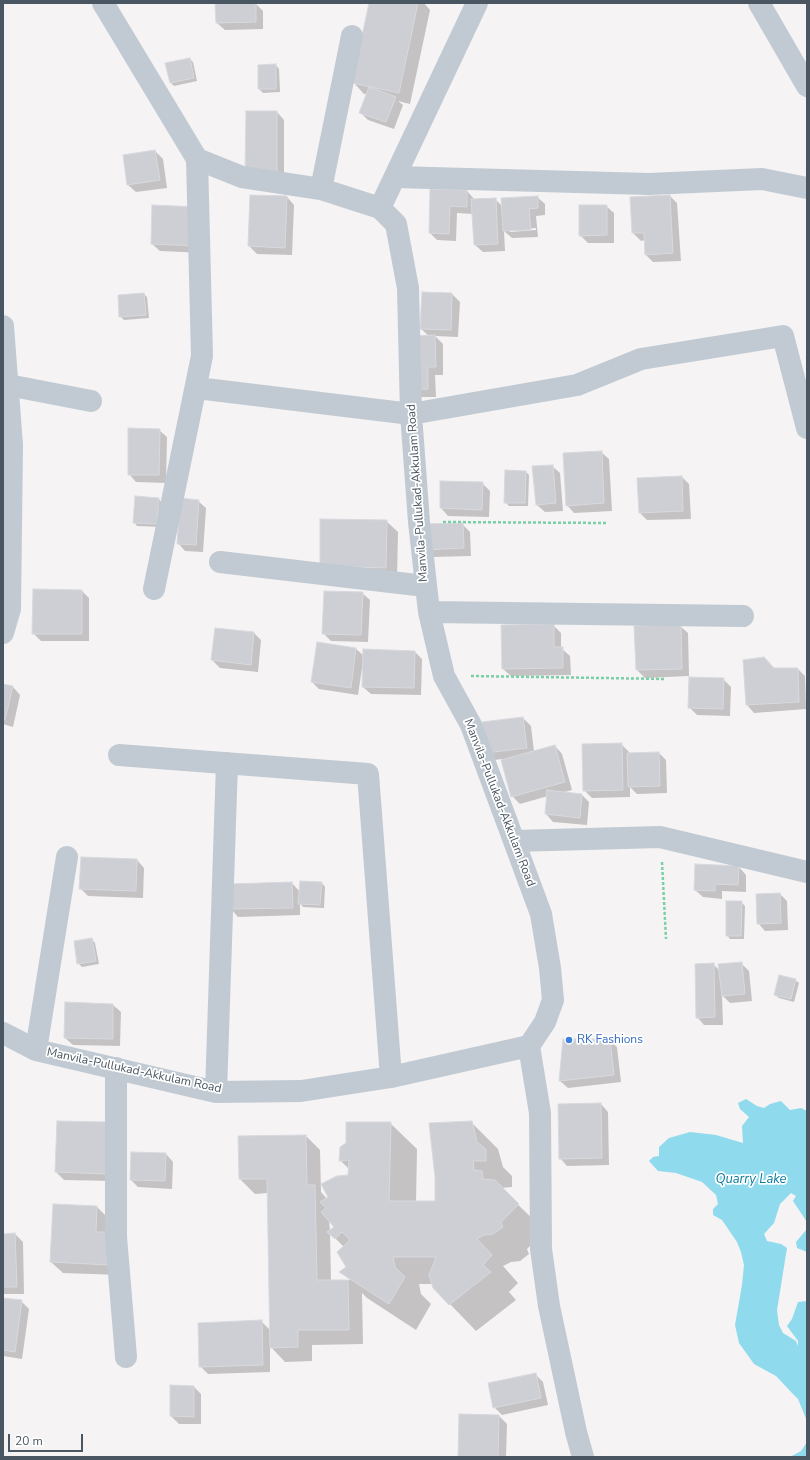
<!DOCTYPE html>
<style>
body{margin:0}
#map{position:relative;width:810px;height:1460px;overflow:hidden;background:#f5f3f3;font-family:"Nunito Sans",sans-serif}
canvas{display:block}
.frame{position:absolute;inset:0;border:4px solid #4a5661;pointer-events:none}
.scale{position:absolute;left:8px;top:1434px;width:75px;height:18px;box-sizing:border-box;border:2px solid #4a5661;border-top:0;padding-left:5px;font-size:12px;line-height:14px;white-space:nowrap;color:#4a5661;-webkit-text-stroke:3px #fff;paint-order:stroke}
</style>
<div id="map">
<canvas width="810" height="1460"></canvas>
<div class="frame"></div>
<div class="scale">20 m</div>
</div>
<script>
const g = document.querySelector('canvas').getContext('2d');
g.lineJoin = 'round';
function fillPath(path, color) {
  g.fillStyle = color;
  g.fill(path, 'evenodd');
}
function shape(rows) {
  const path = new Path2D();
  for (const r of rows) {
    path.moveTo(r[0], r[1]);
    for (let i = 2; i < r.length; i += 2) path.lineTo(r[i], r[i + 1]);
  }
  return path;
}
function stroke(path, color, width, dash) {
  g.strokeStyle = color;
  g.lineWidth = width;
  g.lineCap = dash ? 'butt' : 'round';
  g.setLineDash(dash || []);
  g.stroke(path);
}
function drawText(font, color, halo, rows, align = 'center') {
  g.font = font + ' "Nunito Sans",sans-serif';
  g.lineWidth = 3.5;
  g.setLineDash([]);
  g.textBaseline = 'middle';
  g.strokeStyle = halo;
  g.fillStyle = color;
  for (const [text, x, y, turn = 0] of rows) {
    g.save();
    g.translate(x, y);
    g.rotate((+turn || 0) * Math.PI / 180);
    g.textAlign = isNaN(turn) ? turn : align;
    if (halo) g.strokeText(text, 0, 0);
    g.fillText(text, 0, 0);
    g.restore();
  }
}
const water = shape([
 [746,1099,757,1106,764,1108,770,1104,781,1101,790,1110,801,1108,807,1111,807,1222,793,1201,796,1196,791,1193,780,1204,774,1223,764,1234,767,1241,781,1244,787,1248,777,1310,779,1325,783,1333,796,1341,798,1346,798,1341,787,1326,792,1319,798,1302,807,1301,807,1421,798,1399,792,1393,776,1376,754,1364,739,1343,735,1325,742,1285,744,1265,741,1252,737,1242,722,1220,713,1215,713,1209,718,1204,716,1195,702,1182,676,1173,658,1171,649,1161,653,1157,659,1156,659,1147,669,1138,690,1132,716,1135,743,1143,742,1126,749,1117,740,1109,738,1103],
 [807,1229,807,1252,797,1248,796,1242],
 [807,1442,807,1457,790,1457,801,1451]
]);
const shadow = shape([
 [255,3,263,11,263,29,225,30,217,23],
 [370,3,424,3,430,10,410,104,398,101,403,105,394,129,368,120,361,113,367,94,364,94,353,82],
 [190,59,193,62,197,81,174,86,171,83],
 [276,65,279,69,280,92,263,93,259,89,259,66],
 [277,112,284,120,284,181,254,180],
 [155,151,163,159,167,188,136,192,128,185],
 [431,190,467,191,475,200,495,199,503,207,537,197,545,204,545,215,536,216,538,237,512,238,504,231,505,251,483,252,475,245,473,214,457,213,456,241,437,240,430,233],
 [536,228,536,230,510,232,510,230],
 [670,196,677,203,681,261,653,262,646,255,645,240,641,241,633,233],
 [287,197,294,205,292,255,257,254,249,246],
 [153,206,205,253,160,251,152,244],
 [606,206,614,213,614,243,588,243,580,235],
 [423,293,452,294,460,302,458,337,435,336,443,344,443,375,435,375,436,397,420,397,411,337,429,336,421,329],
 [144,294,147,297,149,318,124,320,120,316],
 [159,430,167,437,166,483,136,482,129,474],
 [601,452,609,459,612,511,574,513,567,505],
 [552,466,560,473,563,511,545,512,537,505],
 [526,472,529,475,528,506,509,506,505,502],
 [682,477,689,484,691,519,647,520,640,513],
 [482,483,490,491,489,517,448,516,441,508],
 [159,499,162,503,160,527,137,526,134,522],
 [198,501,206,508,203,552,185,551,178,543],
 [386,521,398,532,397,579,332,577],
 [462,524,470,532,471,556,432,557,424,549],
 [82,591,89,598,89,641,41,641,33,633],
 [362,593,370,600,368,642,331,641,323,633],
 [553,625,561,633,561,648,570,656,571,675,511,676,503,669],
 [680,626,688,633,689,676,645,678,637,670],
 [254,633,261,640,258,672,220,668,212,660],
 [317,643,356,649,364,656,415,652,422,659,421,695,371,694,363,687,363,668,362,668,358,695,319,689,312,682],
 [775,669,798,669,805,676,806,709,754,713,747,705],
 [723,679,731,687,730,716,697,715,689,707],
 [3,685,13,687,20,695,13,727,3,724],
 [523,718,531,726,534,752,555,746,562,754,572,790,561,793,582,795,589,802,587,825,553,822,546,814,548,796,520,804,512,796,502,759,494,760,486,752],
 [621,744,629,752,629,753,659,753,666,760,667,793,637,794,630,787,630,797,592,798,584,790],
 [137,860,144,868,143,898,88,896,80,888],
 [739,867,746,875,746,892,722,891,722,899,703,897,695,890],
 [292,883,300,892,322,883,325,887,324,908,303,907,300,903,300,915,238,917,231,909],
 [780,894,787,901,788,930,765,931,758,923],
 [741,902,745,906,744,939,730,939,727,935],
 [92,939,95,943,99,964,82,967,78,963],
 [741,963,749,971,752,1001,730,1003,722,995,723,1025,704,1025,697,1017,713,964,720,971],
 [795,980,799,983,794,1002,779,998,775,995],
 [66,1003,113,1005,121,1012,120,1046,73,1045,65,1038],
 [609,1040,617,1047,621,1082,568,1088,560,1081],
 [601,1104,608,1112,609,1165,567,1166,560,1158],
 [471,1122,498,1149,503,1167,512,1176,512,1187,501,1188,545,1231,527,1249,529,1254,520,1261,511,1262,503,1266,518,1283,509,1292,516,1300,476,1331,450,1304,433,1284,419,1284,421,1294,431,1304,416,1330,367,1298,362,1293,363,1344,312,1345,312,1361,285,1362,270,1346,270,1372,208,1374,200,1366,261,1321,270,1330,268,1193,255,1194,240,1179,306,1136,320,1150,321,1192,327,1199,349,1176,349,1169,340,1160,390,1123,417,1149,416,1202,436,1202],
 [329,1220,335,1227,330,1231],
 [330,1233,344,1247,347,1267,341,1272,350,1280,331,1281],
 [114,1131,113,1181,64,1180,56,1172],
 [166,1154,173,1162,172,1189,138,1187,131,1180],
 [97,1207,108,1218,121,1275,63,1273,51,1262],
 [15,1234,23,1242,24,1294,3,1294,3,1235],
 [3,1299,21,1301,29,1309,22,1359,3,1356],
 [536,1375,543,1382,548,1405,502,1415,494,1407],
 [194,1387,201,1394,201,1424,179,1424,171,1416],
 [499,1416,507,1424,506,1457,459,1457]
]);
const building = shape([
 [215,3,256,3,256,22,216,23,215,3],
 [369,3,418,3,399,93,352,83,369,3],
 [190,58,194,78,170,83,165,63,190,58],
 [276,64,276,89,258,89,258,65,276,64],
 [369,87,396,97,386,122,359,113,369,87],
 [246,111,277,111,277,173,245,173,246,111],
 [155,150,160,180,127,185,123,155,155,150],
 [430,189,467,190,467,207,450,206,449,234,429,233,430,189],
 [250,195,287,196,285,248,248,246,250,195],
 [670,195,673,253,645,255,644,233,632,233,630,197,670,195],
 [538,196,538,208,529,209,531,230,503,231,501,198,538,196],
 [496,198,498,244,474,245,471,199,496,198],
 [152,205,199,207,198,246,151,244,152,205],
 [579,205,607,205,607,235,579,236,579,205],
 [422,292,452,293,451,330,420,329,422,292],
 [144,293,146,315,119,317,118,295,144,293],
 [435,335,436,367,428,367,428,389,412,390,410,336,435,335],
 [128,428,160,429,159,475,128,475,128,428],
 [602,451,604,503,566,506,563,453,602,451],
 [553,465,556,503,536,505,532,466,553,465],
 [505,470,526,471,525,503,504,503,505,470],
 [682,476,683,511,639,513,637,478,682,476],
 [440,481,483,482,482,510,440,508,440,481],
 [135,496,159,498,157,524,133,523,135,496],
 [180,498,199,500,196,545,177,544,180,498],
 [320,519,387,520,386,568,320,566,320,519],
 [463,523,464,548,423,550,423,524,463,523],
 [33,589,82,590,82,634,32,634,33,589],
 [324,591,363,592,361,635,322,634,324,591],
 [554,624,554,647,563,647,563,668,502,669,501,625,554,624],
 [681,625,682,669,636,670,634,626,681,625],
 [215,628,254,632,251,665,211,660,215,628],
 [317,642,356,648,351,688,311,682,317,642],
 [363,649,415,651,414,688,362,687,363,649],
 [764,657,774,668,798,668,799,702,746,705,743,660,764,657],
 [689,677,724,678,723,709,688,708,689,677],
 [3,684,13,686,5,720,3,719,3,684],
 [523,717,527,748,485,753,482,722,523,717],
 [622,743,623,790,583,791,582,744,622,743],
 [555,745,565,782,511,797,501,760,555,745],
 [659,752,660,786,628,787,627,753,659,752],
 [547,790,582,794,580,818,545,814,547,790],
 [81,857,137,859,136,891,79,889,81,857],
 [695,864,739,866,738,885,715,884,715,891,694,890,695,864],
 [300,881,322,882,320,905,298,904,300,881],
 [292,882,293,908,230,909,229,884,292,882],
 [780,893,781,923,757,924,756,894,780,893],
 [726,901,742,901,741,936,726,936,726,901],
 [92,938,96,961,77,964,74,941,92,938],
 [742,962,745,994,722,996,718,964,742,962],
 [714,963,715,1017,696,1018,695,964,714,963],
 [779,975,796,979,791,999,774,995,779,975],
 [65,1002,113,1004,113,1039,64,1038,65,1002],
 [563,1039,610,1039,614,1075,559,1081,563,1039],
 [601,1103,602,1158,559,1159,558,1104,601,1103],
 [57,1121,107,1122,106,1174,55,1172,57,1121],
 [472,1121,477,1142,486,1149,486,1161,473,1161,474,1170,482,1171,483,1179,495,1180,519,1204,501,1222,503,1227,493,1234,484,1235,477,1239,492,1255,483,1265,491,1272,449,1305,433,1288,429,1275,436,1257,393,1257,395,1267,405,1277,389,1304,339,1272,346,1267,337,1252,350,1240,342,1232,335,1239,327,1232,334,1227,321,1212,326,1208,320,1202,328,1197,321,1184,337,1176,348,1175,349,1160,339,1161,340,1147,346,1143,346,1122,391,1122,389,1201,435,1201,435,1177,429,1123,472,1121],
 [306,1135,307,1185,315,1185,317,1280,348,1280,349,1330,298,1330,298,1347,270,1348,267,1179,239,1179,238,1136,306,1135],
 [131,1152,166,1153,165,1181,130,1180,131,1152],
 [53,1204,97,1206,96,1232,111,1232,110,1265,50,1262,53,1204],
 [15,1233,17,1287,3,1287,3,1234,15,1233],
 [3,1298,22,1300,15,1352,3,1350,3,1298],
 [262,1320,263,1365,199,1367,198,1323,262,1320],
 [536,1373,541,1398,493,1408,488,1383,536,1373],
 [170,1385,194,1386,194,1417,170,1416,170,1385],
 [459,1414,499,1415,498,1457,458,1457,459,1414]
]);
const path = shape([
 [443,522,607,523],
 [471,676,666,679],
 [662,862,666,939]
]);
const minor = shape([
 [759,3,807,86],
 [395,177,649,184,762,179,807,188],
 [321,189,352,36],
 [380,208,477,3],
 [3,326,12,445,10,609,3,633],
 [8,385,91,401],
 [197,388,411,414,577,385,641,359,783,336,807,428],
 [220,562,425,586],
 [154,589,202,356,197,159],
 [429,612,743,616],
 [119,755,368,774,391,1077],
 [514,841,660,837,807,872],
 [3,1033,36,1050,216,1092,301,1091,391,1077,529,1046,545,1022,553,1000,550,968,541,914,471,725,444,676,429,612,419,522,411,414,408,288,396,224,380,208,321,189,242,177,197,159,103,3],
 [529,1046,540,1113,541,1249,549,1306,576,1432,583,1457],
 [36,1050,67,857],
 [116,1068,116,1237,126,1357],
 [216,1092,227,763]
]);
const markers = [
 [569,1040,4,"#3f7fe0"]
];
const streetNames = [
 ["Manvila-Pullukad-Akkulam Road",418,493,-94],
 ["Manvila-Pullukad-Akkulam Road",499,803,69],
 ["Manvila-Pullukad-Akkulam Road",134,1071,12]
];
const shopNames = [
 ["RK Fashions",577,1040]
];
const waterNames = [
 ["Quarry Lake",751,1180]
];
fillPath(water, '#90daee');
fillPath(shadow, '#0003');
fillPath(building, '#cdcfd5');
stroke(building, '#d7d9de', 1);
stroke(path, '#7ad0a6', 2.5, [3, 2]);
stroke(minor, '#c1cad2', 22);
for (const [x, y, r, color] of markers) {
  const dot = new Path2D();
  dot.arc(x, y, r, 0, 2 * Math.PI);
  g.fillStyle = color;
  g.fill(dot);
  stroke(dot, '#fff', 1.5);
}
drawText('12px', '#4a5661', '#fff', streetNames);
drawText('12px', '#366cbe', '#fff', shopNames, 'left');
drawText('italic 13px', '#0c7c9b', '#fff', waterNames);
</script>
